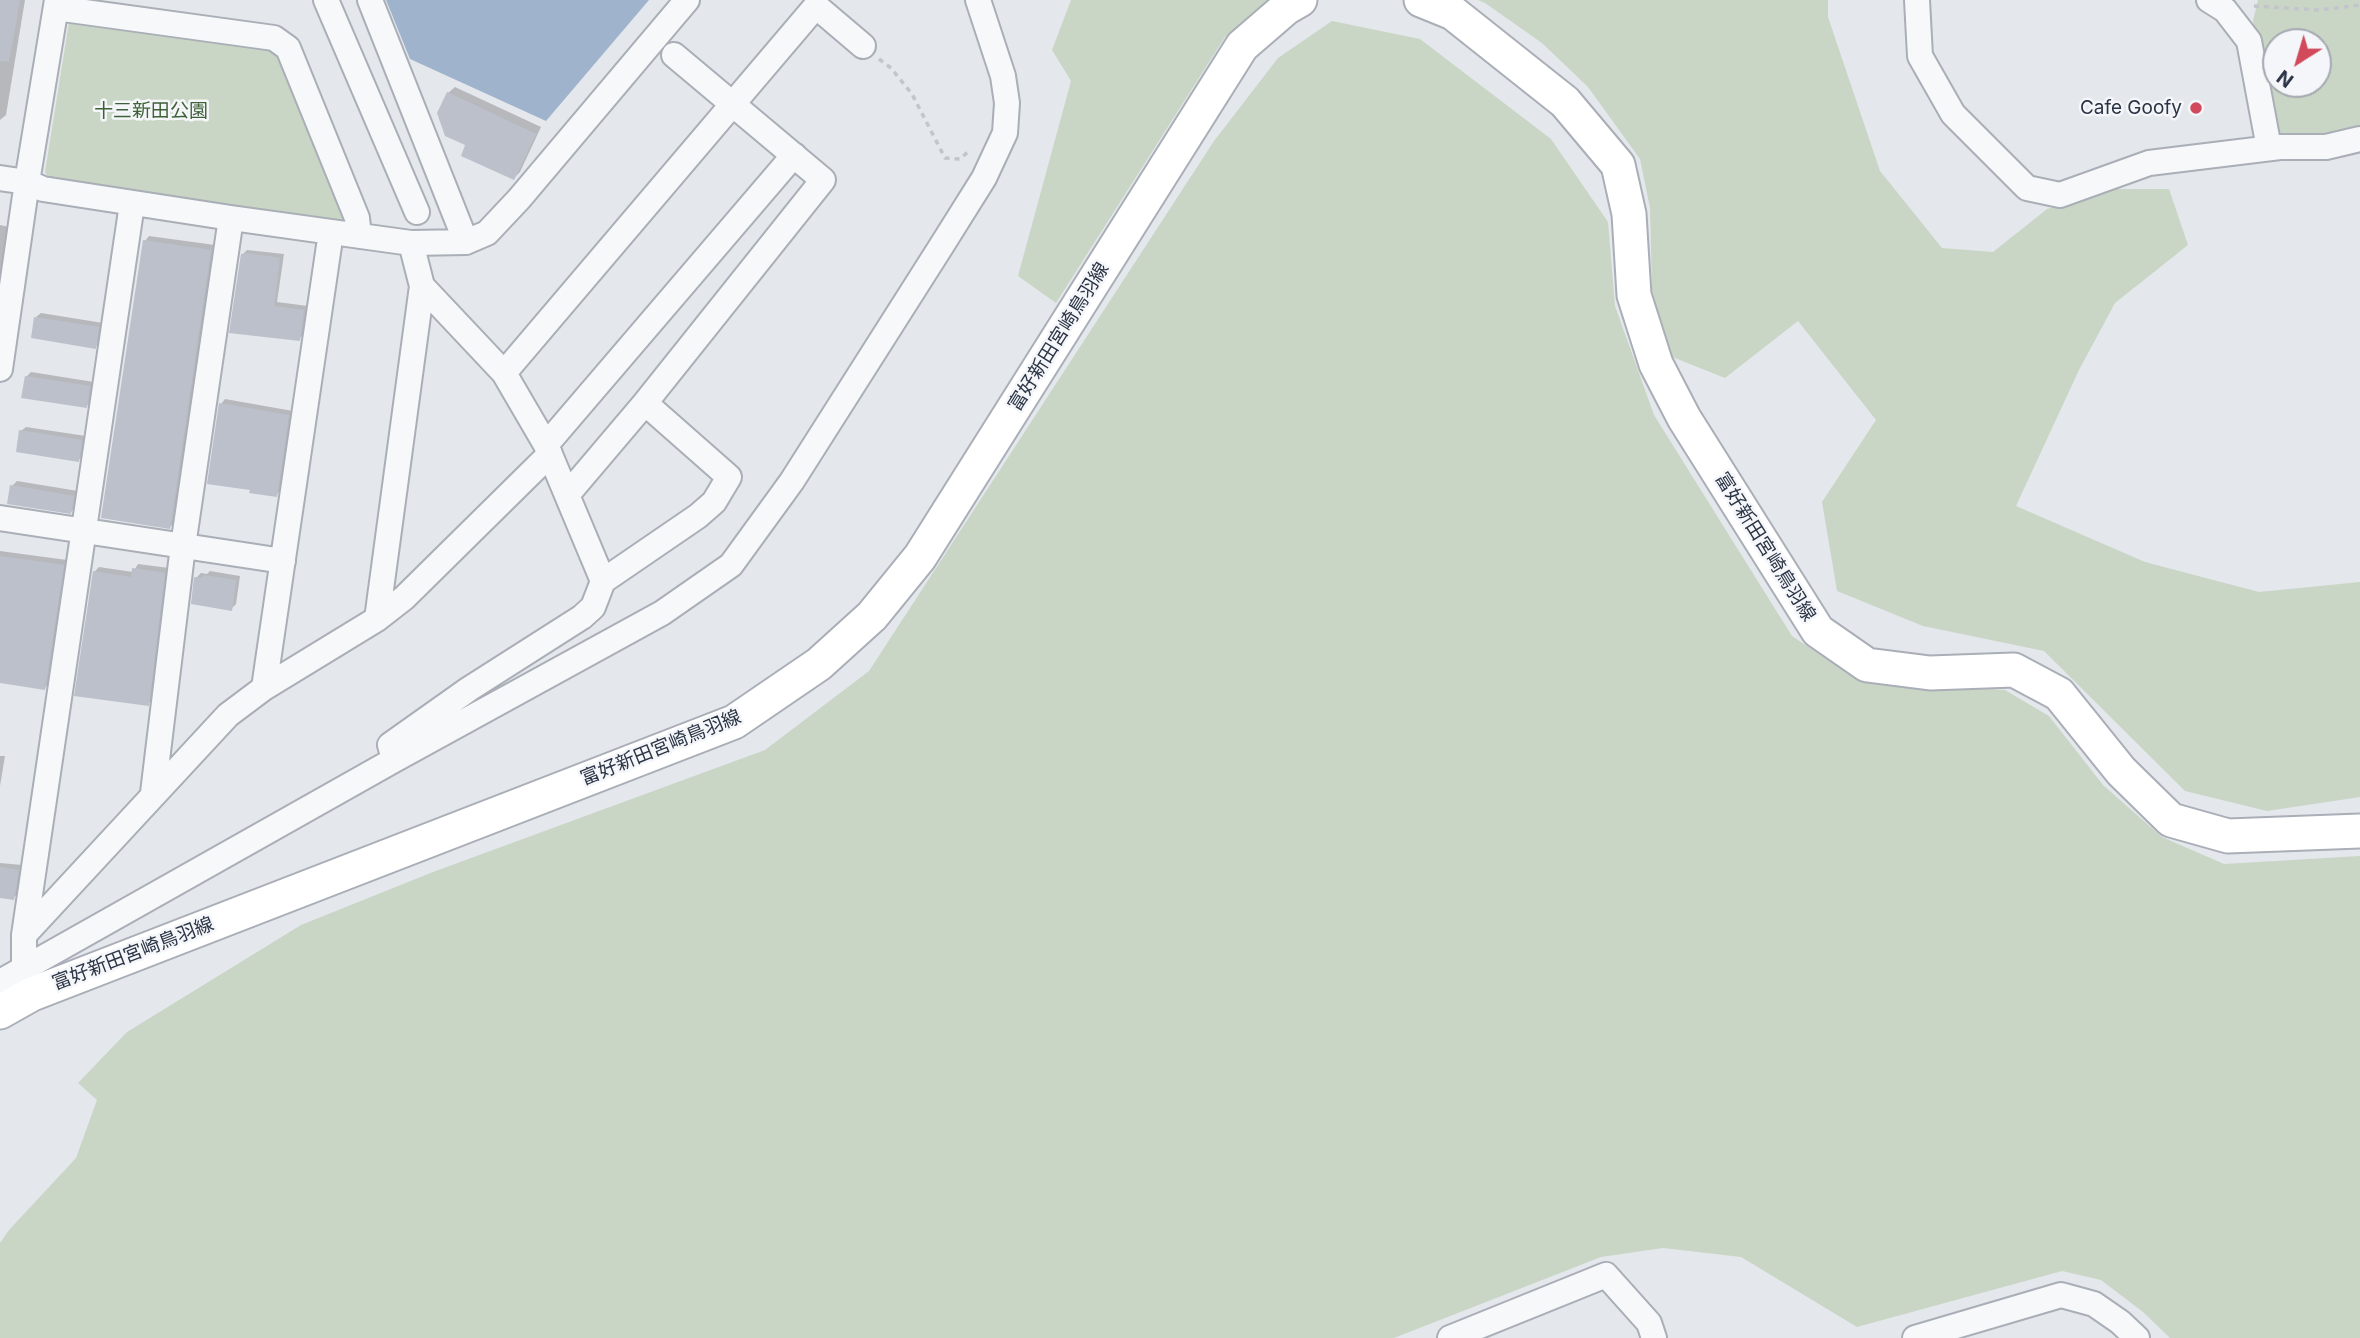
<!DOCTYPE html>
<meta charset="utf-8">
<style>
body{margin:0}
#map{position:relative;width:2360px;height:1338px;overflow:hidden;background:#e4e7ec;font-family:Inter,sans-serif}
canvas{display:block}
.north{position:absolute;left:2262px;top:28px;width:70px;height:70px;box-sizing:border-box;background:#f4f6f9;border:2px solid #a4a8b1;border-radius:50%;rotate:217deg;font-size:19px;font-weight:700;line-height:28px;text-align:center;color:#2b3445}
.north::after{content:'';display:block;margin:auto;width:24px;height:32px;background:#d1495b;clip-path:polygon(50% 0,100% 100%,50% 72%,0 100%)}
</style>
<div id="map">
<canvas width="2360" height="1338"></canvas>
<div class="north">N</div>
</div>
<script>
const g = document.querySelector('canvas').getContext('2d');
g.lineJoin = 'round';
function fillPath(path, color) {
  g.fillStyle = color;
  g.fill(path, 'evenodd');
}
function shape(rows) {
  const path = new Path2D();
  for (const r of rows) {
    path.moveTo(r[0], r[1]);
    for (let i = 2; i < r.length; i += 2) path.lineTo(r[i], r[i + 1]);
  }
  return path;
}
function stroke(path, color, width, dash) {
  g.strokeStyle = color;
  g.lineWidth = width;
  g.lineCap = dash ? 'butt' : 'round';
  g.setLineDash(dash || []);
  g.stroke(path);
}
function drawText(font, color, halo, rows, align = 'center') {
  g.font = font + ' Inter,"Noto Sans JP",sans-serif';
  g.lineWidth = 5;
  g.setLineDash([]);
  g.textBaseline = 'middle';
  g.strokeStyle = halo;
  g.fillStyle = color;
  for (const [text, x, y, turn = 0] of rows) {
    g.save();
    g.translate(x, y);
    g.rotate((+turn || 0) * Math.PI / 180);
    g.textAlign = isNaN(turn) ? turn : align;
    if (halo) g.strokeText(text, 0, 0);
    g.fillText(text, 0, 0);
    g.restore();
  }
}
const green = shape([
 [1071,0,1268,0,1225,37,1056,303,1018,276,1071,81,1052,50],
 [1478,0,1828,0,1828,17,1880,171,1942,248,1993,252,2047,209,2110,189,2169,189,2188,245,2115,303,2079,370,2016,506,2145,562,2259,592,2360,582,2360,797,2267,811,2185,791,2044,651,1923,626,1837,591,1822,502,1876,420,1798,321,1725,378,1670,356,1652,291,1650,208,1640,159,1588,87,1542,43,1485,3],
 [2258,0,2360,0,2360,136,2280,147,2253,21],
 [2276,42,2318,42,2318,84,2276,84],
 [77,16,281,52,350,215,345,224,51,182,45,172,69,22],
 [1332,21,1420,39,1551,139,1608,222,1615,306,1654,415,1792,636,1860,682,2005,690,2049,716,2103,785,2162,837,2224,864,2360,856,2360,1338,2170,1338,2143,1312,2101,1280,2062,1271,1857,1327,1741,1257,1663,1248,1601,1257,1394,1338,0,1338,0,1243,9,1230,76,1158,97,1100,78,1083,127,1032,301,925,433,872,765,750,869,671,1214,141,1278,58]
]);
const water = shape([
 [386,0,649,0,546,121,410,59]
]);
const shadow = shape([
 [0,0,25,0,6,115,0,120],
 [455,87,541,127,520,172,514,178,468,145,448,93],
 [0,225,9,227,0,287],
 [149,236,215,245,175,522,170,527,145,241],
 [247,250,284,254,277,302,308,306,304,334,299,339,265,334,242,255],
 [41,313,103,323,100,342,95,347,36,317],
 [31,372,94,382,91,402,86,406,26,377],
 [225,399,293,411,281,490,276,495,221,404],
 [26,427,86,436,83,456,78,460,21,431],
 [17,481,78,491,75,507,71,512,12,486],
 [0,551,67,560,49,683,45,688,0,682],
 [138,564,169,568,153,699,148,704,94,572,99,567,133,572],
 [210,571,240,576,236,604,231,609,196,578,201,573,207,574],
 [0,756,5,756,0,786],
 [0,863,22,865,18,894,13,898,0,896]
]);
const building = shape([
 [0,0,20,0,9,62,0,61],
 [447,92,536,134,514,180,461,156,465,145,445,136,437,113],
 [143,240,211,250,170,529,101,518],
 [247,253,280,258,274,306,304,310,300,341,229,333,241,254],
 [34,317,99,327,96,349,31,338],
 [25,376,90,386,87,408,21,398],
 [219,403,289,415,277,497,249,493,250,490,207,484],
 [19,430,82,440,79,462,16,452],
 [10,485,74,496,71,514,7,504],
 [0,556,64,565,45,690,0,683],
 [132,568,165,573,149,706,74,696,93,571,131,577],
 [203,575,236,580,232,611,191,604,194,577,203,578],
 [0,867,19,870,14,900,0,898]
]);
const path = shape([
 [2254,6,2319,10,2360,5],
 [879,59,891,68,912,94,945,158,960,159,970,150]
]);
const street = shape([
 [326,0,417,212],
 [370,0,466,242],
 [1917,0,1920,56,1953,114,2027,188,2060,195,2149,163,2280,147,2326,147,2360,139],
 [2209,0,2225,10,2249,41,2269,148],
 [56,8,274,38,288,48,357,218,359,236],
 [0,178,27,182,43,189,231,218,411,243,466,242,487,233,519,199,687,0],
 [0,369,27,182,57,0],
 [504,373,816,6,863,46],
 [546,445,794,155],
 [567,495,645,403,823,180,674,55],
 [0,518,283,561],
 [603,581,698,516,714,502,729,477,645,403],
 [377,619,422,286],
 [264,688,331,232],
 [394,759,390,745,469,689,582,617,593,607,603,581,546,445,504,373,422,286,411,243],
 [153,793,183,546,231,218],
 [24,935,132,204],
 [24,968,24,935,228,715,264,688,377,619,404,598,550,454],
 [0,982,394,760,662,613,731,565,792,481,942,245,984,178,1005,133,1007,103,1003,76,978,0],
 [1450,1338,1606,1275,1649,1323,1654,1338],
 [1915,1338,2061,1295,2094,1304,2120,1322,2137,1338]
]);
const secondary = shape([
 [1421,0,1453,13,1565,102,1618,165,1629,214,1634,295,1656,364,1684,418,1818,631,1867,665,1930,673,2014,670,2059,694,2121,771,2171,820,2228,836,2360,831],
 [0,1012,32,994,734,722,819,664,872,616,920,557,1242,46,1286,8,1300,0]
]);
const markers = [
 [2196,108,7,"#d1495b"]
];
const poiNames = [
 ["Cafe Goofy",2182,108]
];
const parkNames = [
 ["十三新田公園",151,111]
];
const streetNames = [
 ["富好新田宮崎鳥羽線",1059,337,-58],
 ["富好新田宮崎鳥羽線",1765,547,58],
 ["富好新田宮崎鳥羽線",661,748,-22],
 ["富好新田宮崎鳥羽線",133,954,-21]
];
fillPath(green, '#c9d6c5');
fillPath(water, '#9fb4cc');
fillPath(shadow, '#0003');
fillPath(building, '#bbc0ca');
stroke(street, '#a9aeb7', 28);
stroke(secondary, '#a9aeb7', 37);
stroke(path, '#c2c5cb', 3.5, [5, 5]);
stroke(street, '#f7f8fa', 24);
stroke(secondary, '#fff', 33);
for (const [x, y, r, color] of markers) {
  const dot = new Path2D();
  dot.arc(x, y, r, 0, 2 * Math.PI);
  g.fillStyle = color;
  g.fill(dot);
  stroke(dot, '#f4f6f9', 2.5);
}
drawText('19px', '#2b3445', '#f4f6f9', poiNames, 'right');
drawText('19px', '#3f6138', '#f4f6f9', parkNames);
drawText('19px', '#2b3445', '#f4f6f9', streetNames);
</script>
